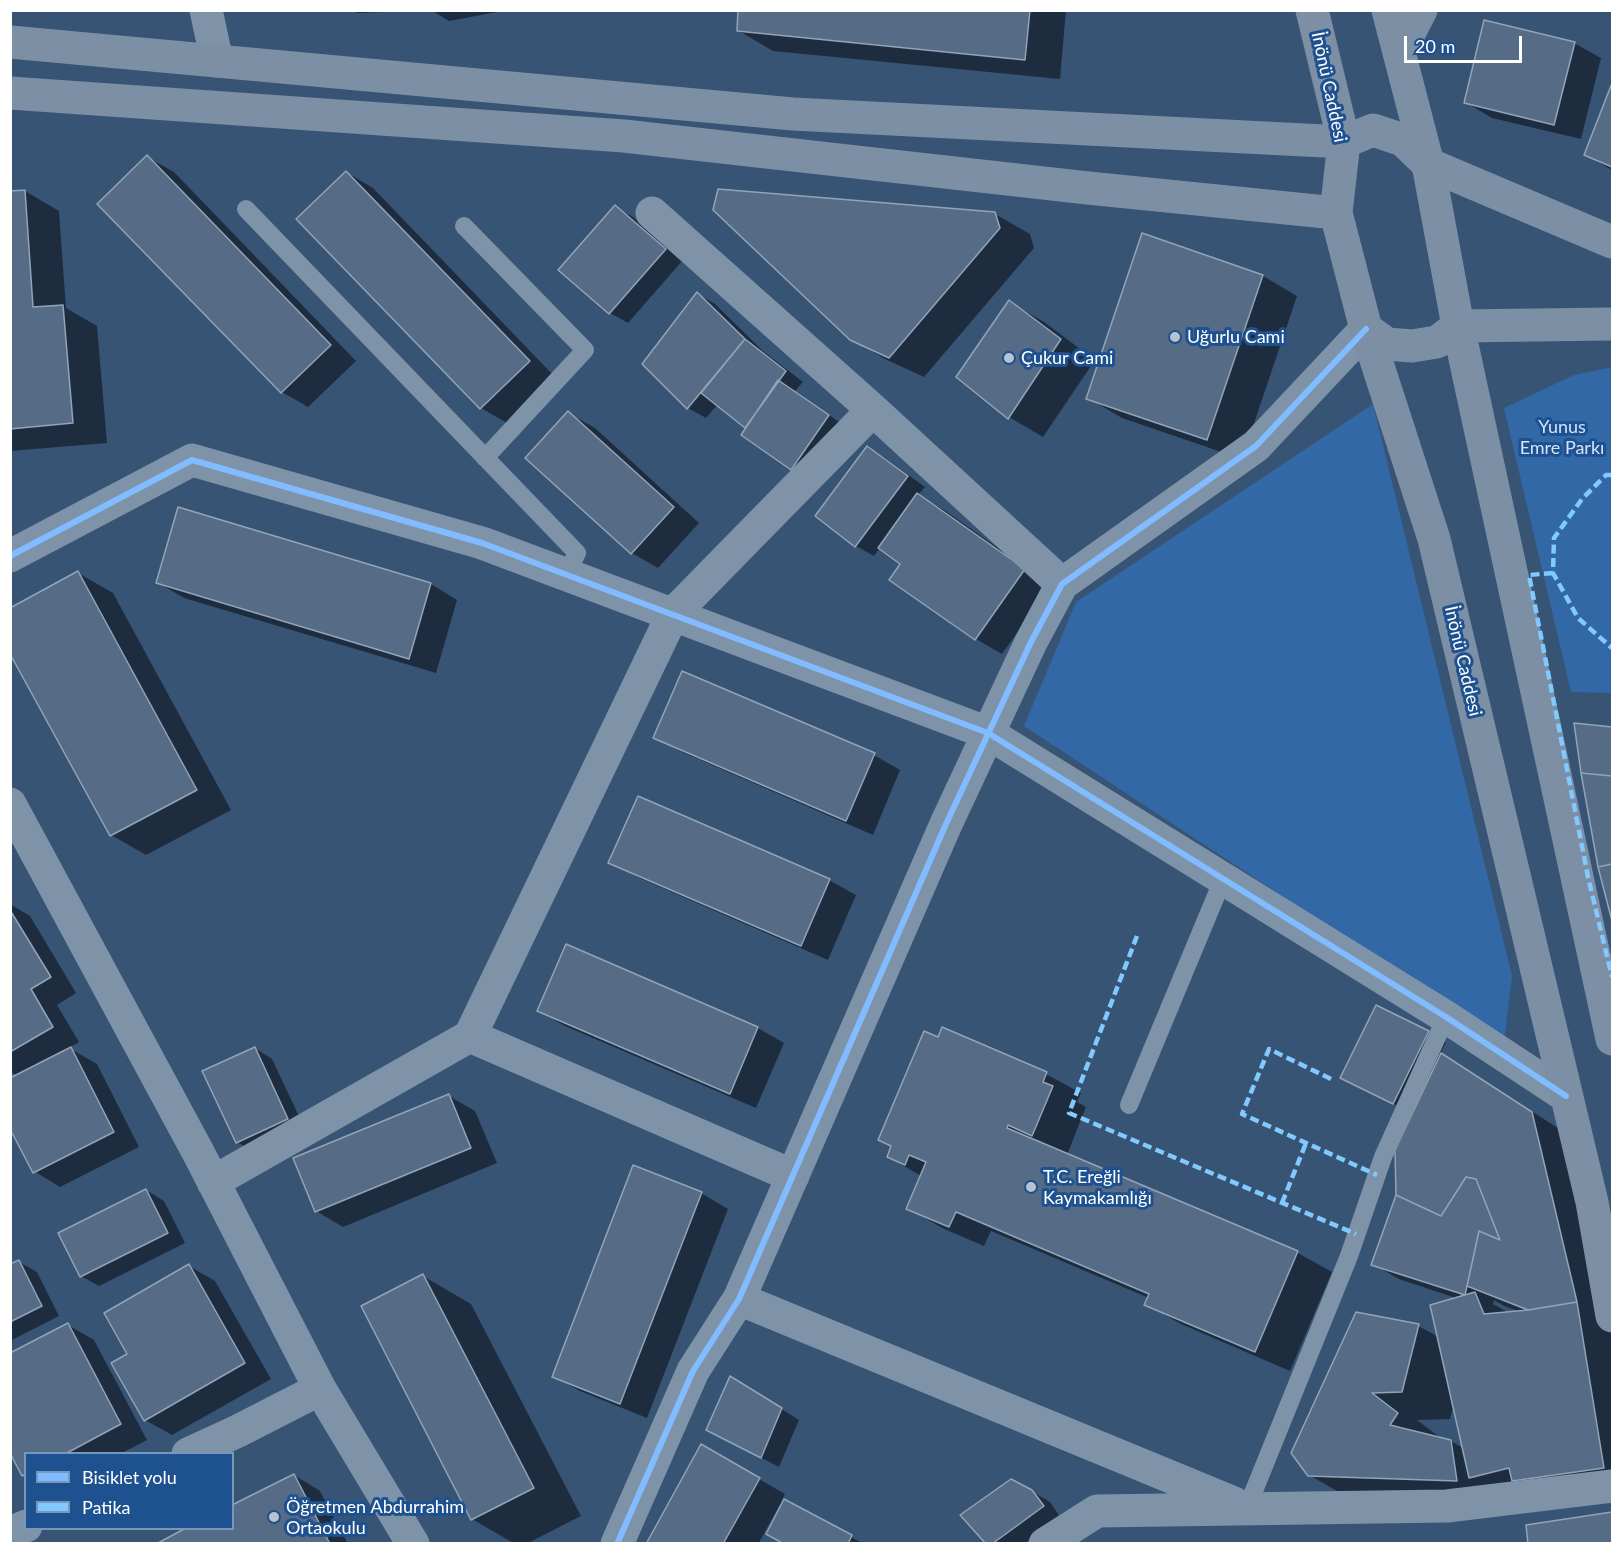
<!DOCTYPE html>
<meta charset="utf-8">
<style>
body{margin:0}
#map{position:relative;width:1623px;height:1554px;overflow:hidden;background:#385475;font-family:Lato,sans-serif}
canvas{display:block}
.frame{position:absolute;inset:0;border:12px solid #fff;pointer-events:none}
.legend{position:absolute;left:24px;top:1452px;width:210px;height:78px;box-sizing:border-box;background:#1e518f;border:2px solid #7897bc;margin:0;padding:8px 10px;list-style:none;font-size:18px;color:#fff}
.legend li{display:flex;align-items:center;gap:12px;height:30px}
.legend b{width:30px;border:2px solid #7897bc}
.scale{position:absolute;left:1404px;top:36px;width:118px;height:27px;box-sizing:border-box;border:3px solid #fff;border-top:0;padding-left:8px;font-size:18px;line-height:21px;white-space:nowrap;color:#fff;-webkit-text-stroke:4px #1e518f;paint-order:stroke}
</style>
<div id="map">
<canvas width="1623" height="1554"></canvas>
<div class="frame"></div>
<ul class="legend">
<li><b style="height:8px;background:#80bcff"></b>Bisiklet yolu</li>
<li><b style="height:8px;background:#80caff"></b>Patika</li>
</ul>
<div class="scale">20 m</div>
</div>
<script>
const g = document.querySelector('canvas').getContext('2d');
g.lineJoin = 'round';
function fillPath(path, color) {
  g.fillStyle = color;
  g.fill(path, 'evenodd');
}
function shape(rows) {
  const path = new Path2D();
  for (const r of rows) {
    path.moveTo(r[0], r[1]);
    for (let i = 2; i < r.length; i += 2) path.lineTo(r[i], r[i + 1]);
  }
  return path;
}
function stroke(path, color, width, dash) {
  g.strokeStyle = color;
  g.lineWidth = width;
  g.lineCap = dash ? 'butt' : 'round';
  g.setLineDash(dash || []);
  g.stroke(path);
}
function drawText(font, color, halo, rows, align = 'center') {
  g.font = font + ' Lato,sans-serif';
  g.lineWidth = 6;
  g.setLineDash([]);
  g.textBaseline = 'middle';
  g.strokeStyle = halo;
  g.fillStyle = color;
  for (const [text, x, y, turn = 0] of rows) {
    g.save();
    g.translate(x, y);
    g.rotate((+turn || 0) * Math.PI / 180);
    g.textAlign = isNaN(turn) ? turn : align;
    if (halo) g.strokeText(text, 0, 0);
    g.fillText(text, 0, 0);
    g.restore();
  }
}
const green = shape([
 [1612,367,1612,693,1571,692,1504,408,1574,375],
 [1373,404,1512,976,1504,1042,1024,726,1076,602]
]);
const shadow = shape([
 [349,10,417,10,418,11,358,13],
 [431,10,508,10,449,21],
 [739,10,1066,10,1060,79,773,51,739,31],
 [1574,43,1601,58,1581,139,1492,118,1465,102],
 [1612,87,1612,170,1586,155],
 [147,157,174,172,356,361,308,407,282,392],
 [346,172,373,188,555,377,507,423,481,408],
 [25,191,59,211,66,308,97,326,107,443,10,451,10,193],
 [615,207,633,217,683,260,628,323,610,313],
 [995,214,1030,234,1034,248,924,377,887,360,851,339],
 [1143,235,1263,276,1297,296,1242,459,1122,418,1088,398],
 [698,294,715,304,763,351,803,382,795,391,845,426,809,479,792,469,747,427,718,404,706,418,688,408,644,364],
 [1009,302,1044,322,1095,360,1043,437,1009,417],
 [568,413,595,428,699,523,658,568,632,553],
 [868,448,885,458,925,487,918,495,944,510,1051,585,1002,654,976,639,902,563,880,548,874,556,856,546,817,516],
 [179,509,431,584,457,600,436,673,184,598,157,582],
 [78,573,113,593,231,810,146,855,111,835],
 [1575,725,1612,728,1612,918,1600,867],
 [655,737,874,755,900,770,873,835,682,752],
 [610,862,829,880,856,895,828,960,637,877],
 [10,904,30,916,76,993,57,1005,79,1042,69,1048,97,1064,139,1147,60,1187,34,1171,18,1076,10,1072],
 [539,1011,758,1028,784,1043,756,1108,565,1026],
 [1428,1032,1446,1042,1440,1054,1476,1075,1567,1134,1612,1330,1612,1491,1358,1503,1309,1475,1418,1326,1439,1337,1459,1299,1399,1279,1373,1264,1397,1197,1414,1114,1342,1078],
 [1494,1300,1504,1306,1521,1312,1509,1313,1493,1304],
 [1454,1403,1464,1449,1451,1441,1442,1439,1417,1420,1450,1419],
 [255,1048,272,1059,305,1129,255,1152,237,1142],
 [1046,1074,1081,1093,1077,1102,1086,1107,1067,1155,1298,1253,1332,1272,1290,1371,1181,1324,1146,1304,1149,1298,991,1231,984,1246,942,1228,908,1208,921,1176,889,1157,892,1147,879,1140],
 [449,1096,475,1111,497,1163,343,1227,316,1211],
 [634,1167,701,1193,728,1209,647,1418,580,1391,553,1376],
 [146,1190,164,1201,185,1243,99,1286,81,1276],
 [19,1262,37,1272,59,1316,10,1341,10,1266],
 [189,1266,215,1281,271,1379,172,1435,145,1420,130,1355],
 [423,1276,471,1304,581,1516,526,1544,515,1544,472,1519],
 [68,1325,94,1340,147,1440,120,1454,26,1454,26,1476,10,1450],
 [748,1388,799,1420,779,1467,725,1439],
 [702,1446,785,1494,782,1500,864,1544,785,1544,784,1502,782,1501,758,1544,648,1544],
 [294,1475,320,1491,348,1544,160,1544,232,1528],
 [1031,1491,1050,1502,1060,1517,1024,1544,988,1544]
]);
const building = shape([
 [738,10,1030,10,1025,60,737,31,738,10],
 [1484,20,1575,42,1554,125,1464,103,1484,20],
 [1612,83,1612,167,1584,155,1612,83],
 [147,155,331,345,281,393,97,204,147,155],
 [346,171,530,361,480,409,296,219,346,171],
 [718,189,995,212,1000,228,889,358,850,340,713,210,718,189],
 [25,190,33,307,63,305,73,423,10,429,10,191,25,190],
 [615,205,666,249,609,314,558,270,615,205],
 [1142,233,1263,275,1207,440,1086,399,1142,233],
 [697,292,745,339,687,409,642,364,697,292],
 [1009,300,1061,339,1008,419,956,377,1009,300],
 [745,339,786,371,745,428,701,393,745,339],
 [778,380,829,415,791,470,741,435,778,380],
 [568,411,674,507,631,554,525,458,568,411],
 [867,446,908,476,855,547,815,516,867,446],
 [917,493,1025,569,975,640,889,580,900,564,878,548,917,493],
 [178,507,431,583,409,659,156,583,178,507],
 [78,571,197,790,110,836,10,654,10,608,78,571],
 [682,671,875,753,846,821,653,738,682,671],
 [1574,723,1612,727,1612,776,1581,773,1574,723],
 [1581,773,1612,776,1612,864,1598,867,1581,773],
 [638,796,830,879,801,946,608,863,638,796],
 [1612,864,1612,921,1598,867,1612,864],
 [10,910,51,977,31,989,53,1027,10,1052,10,910],
 [566,944,758,1027,730,1094,537,1011,566,944],
 [1376,1005,1429,1031,1393,1104,1340,1078,1376,1005],
 [942,1027,1047,1072,1043,1082,1053,1086,1032,1136,1008,1125,1007,1128,1298,1251,1255,1352,1144,1305,1149,1294,956,1212,949,1227,906,1209,926,1162,909,1155,905,1165,887,1157,891,1146,878,1140,924,1031,938,1037,942,1027],
 [71,1047,114,1132,33,1173,10,1129,10,1078,71,1047],
 [255,1047,288,1119,236,1143,202,1071,255,1047],
 [1441,1053,1532,1112,1577,1302,1528,1310,1467,1286,1479,1231,1500,1240,1476,1179,1466,1177,1441,1216,1396,1195,1395,1150,1441,1053],
 [449,1094,471,1148,315,1212,293,1158,449,1094],
 [633,1165,702,1192,620,1404,552,1377,633,1165],
 [1466,1177,1476,1179,1500,1240,1479,1231,1465,1295,1371,1265,1396,1195,1441,1216,1466,1177],
 [146,1189,168,1233,80,1277,58,1233,146,1189],
 [19,1260,42,1306,10,1322,10,1264,19,1260],
 [189,1264,245,1363,144,1421,111,1363,127,1354,104,1313,189,1264],
 [423,1274,534,1488,471,1520,361,1306,423,1274],
 [1475,1292,1484,1314,1528,1310,1577,1302,1604,1468,1512,1481,1509,1468,1469,1478,1430,1305,1475,1292],
 [1356,1312,1419,1324,1402,1392,1372,1393,1398,1413,1390,1425,1451,1440,1457,1481,1308,1476,1291,1453,1356,1312],
 [68,1323,121,1424,65,1454,26,1454,26,1474,22,1476,10,1453,10,1353,68,1323],
 [730,1376,782,1408,761,1458,706,1430,730,1376],
 [701,1444,760,1478,723,1544,646,1544,701,1444],
 [294,1474,330,1544,156,1544,186,1528,232,1528,232,1505,294,1474],
 [1011,1479,1032,1490,1044,1506,992,1544,986,1544,960,1515,1011,1479],
 [784,1499,852,1535,848,1544,784,1544,766,1534,784,1499],
 [1612,1512,1612,1544,1528,1544,1526,1525,1612,1512]
]);
const lane = shape([
 [246,209,577,553,566,575],
 [464,226,585,350,485,458],
 [1129,1105,1223,879],
 [1247,1508,1349,1256,1383,1157,1446,1017]
]);
const street = shape([
 [206,10,217,61],
 [652,213,873,410,1062,584],
 [10,556,192,460,482,543,988,733,1446,1017,1566,1096],
 [10,804,199,1154,320,1389,413,1544],
 [470,1036,673,614,873,410],
 [213,1182,470,1036,793,1176],
 [739,1299,1234,1503],
 [188,1454,238,1431,320,1389],
 [10,1533,26,1526],
 [617,1544,693,1371,739,1299,946,824,1031,642,1062,584,1256,446,1366,329],
 [1045,1544,1097,1511,1447,1506,1612,1486]
]);
const secondary = shape([
 [1312,10,1344,142,1336,213,1366,329,1434,539,1592,1202,1612,1316],
 [1388,10,1428,164,1458,326,1612,1039],
 [10,42,793,114,1344,142,1373,130,1403,140,1428,164,1612,242],
 [1399,53,1421,10],
 [10,93,624,136,1088,188,1336,213],
 [1366,329,1387,344,1412,346,1437,342,1458,326,1612,324]
]);
const quiet = shape([
 [1612,475,1606,475,1582,499,1554,538,1553,573,1578,618,1612,648],
 [1553,573,1529,575,1588,877,1612,977],
 [1137,936,1069,1113,1356,1234],
 [1331,1079,1269,1049,1242,1114,1377,1175],
 [1282,1203,1306,1143]
]);
const cycleway = shape([
 [10,556,192,460,482,543,988,733,1446,1017,1566,1096],
 [617,1544,693,1371,739,1299,946,824,1031,642,1062,584,1256,446,1366,329]
]);
const markers = [
 [1175,337,6,"#b9c3cf"],
 [1009,358,6,"#b9c3cf"],
 [1031,1187,6,"#b9c3cf"],
 [274,1517,6,"#b9c3cf"]
];
const streetNames = [
 ["İnönü Caddesi",1329,87,78],
 ["İnönü Caddesi",1463,661,77]
];
const poiNames = [
 ["Uğurlu Cami",1187,337],
 ["Çukur Cami",1021,358],
 ["T.C. Ereğli",1043,1177],
 ["Kaymakamlığı",1043,1198],
 ["Öğretmen Abdurrahim",286,1507],
 ["Ortaokulu",286,1528]
];
const parkNames = [
 ["Yunus",1562,427],
 ["Emre Parkı",1562,448]
];
fillPath(green, '#3268a5');
fillPath(shadow, '#0007');
fillPath(building, '#566c86');
stroke(building, '#94a4b7', 1.5);
stroke(lane, '#7f93a8', 18);
stroke(street, '#7f93a8', 33);
stroke(secondary, '#7c8fa5', 33);
stroke(quiet, '#80caff', 4.5, [9, 4.5]);
stroke(cycleway, '#80bcff', 6);
for (const [x, y, r, color] of markers) {
  const dot = new Path2D();
  dot.arc(x, y, r, 0, 2 * Math.PI);
  g.fillStyle = color;
  g.fill(dot);
  stroke(dot, '#1e518f', 2);
}
drawText('18px', '#fff', '#1e518f', streetNames);
drawText('18px', '#fff', '#1e518f', poiNames, 'left');
drawText('18px', '#d2e5fa', '#1e518f', parkNames);
</script>
